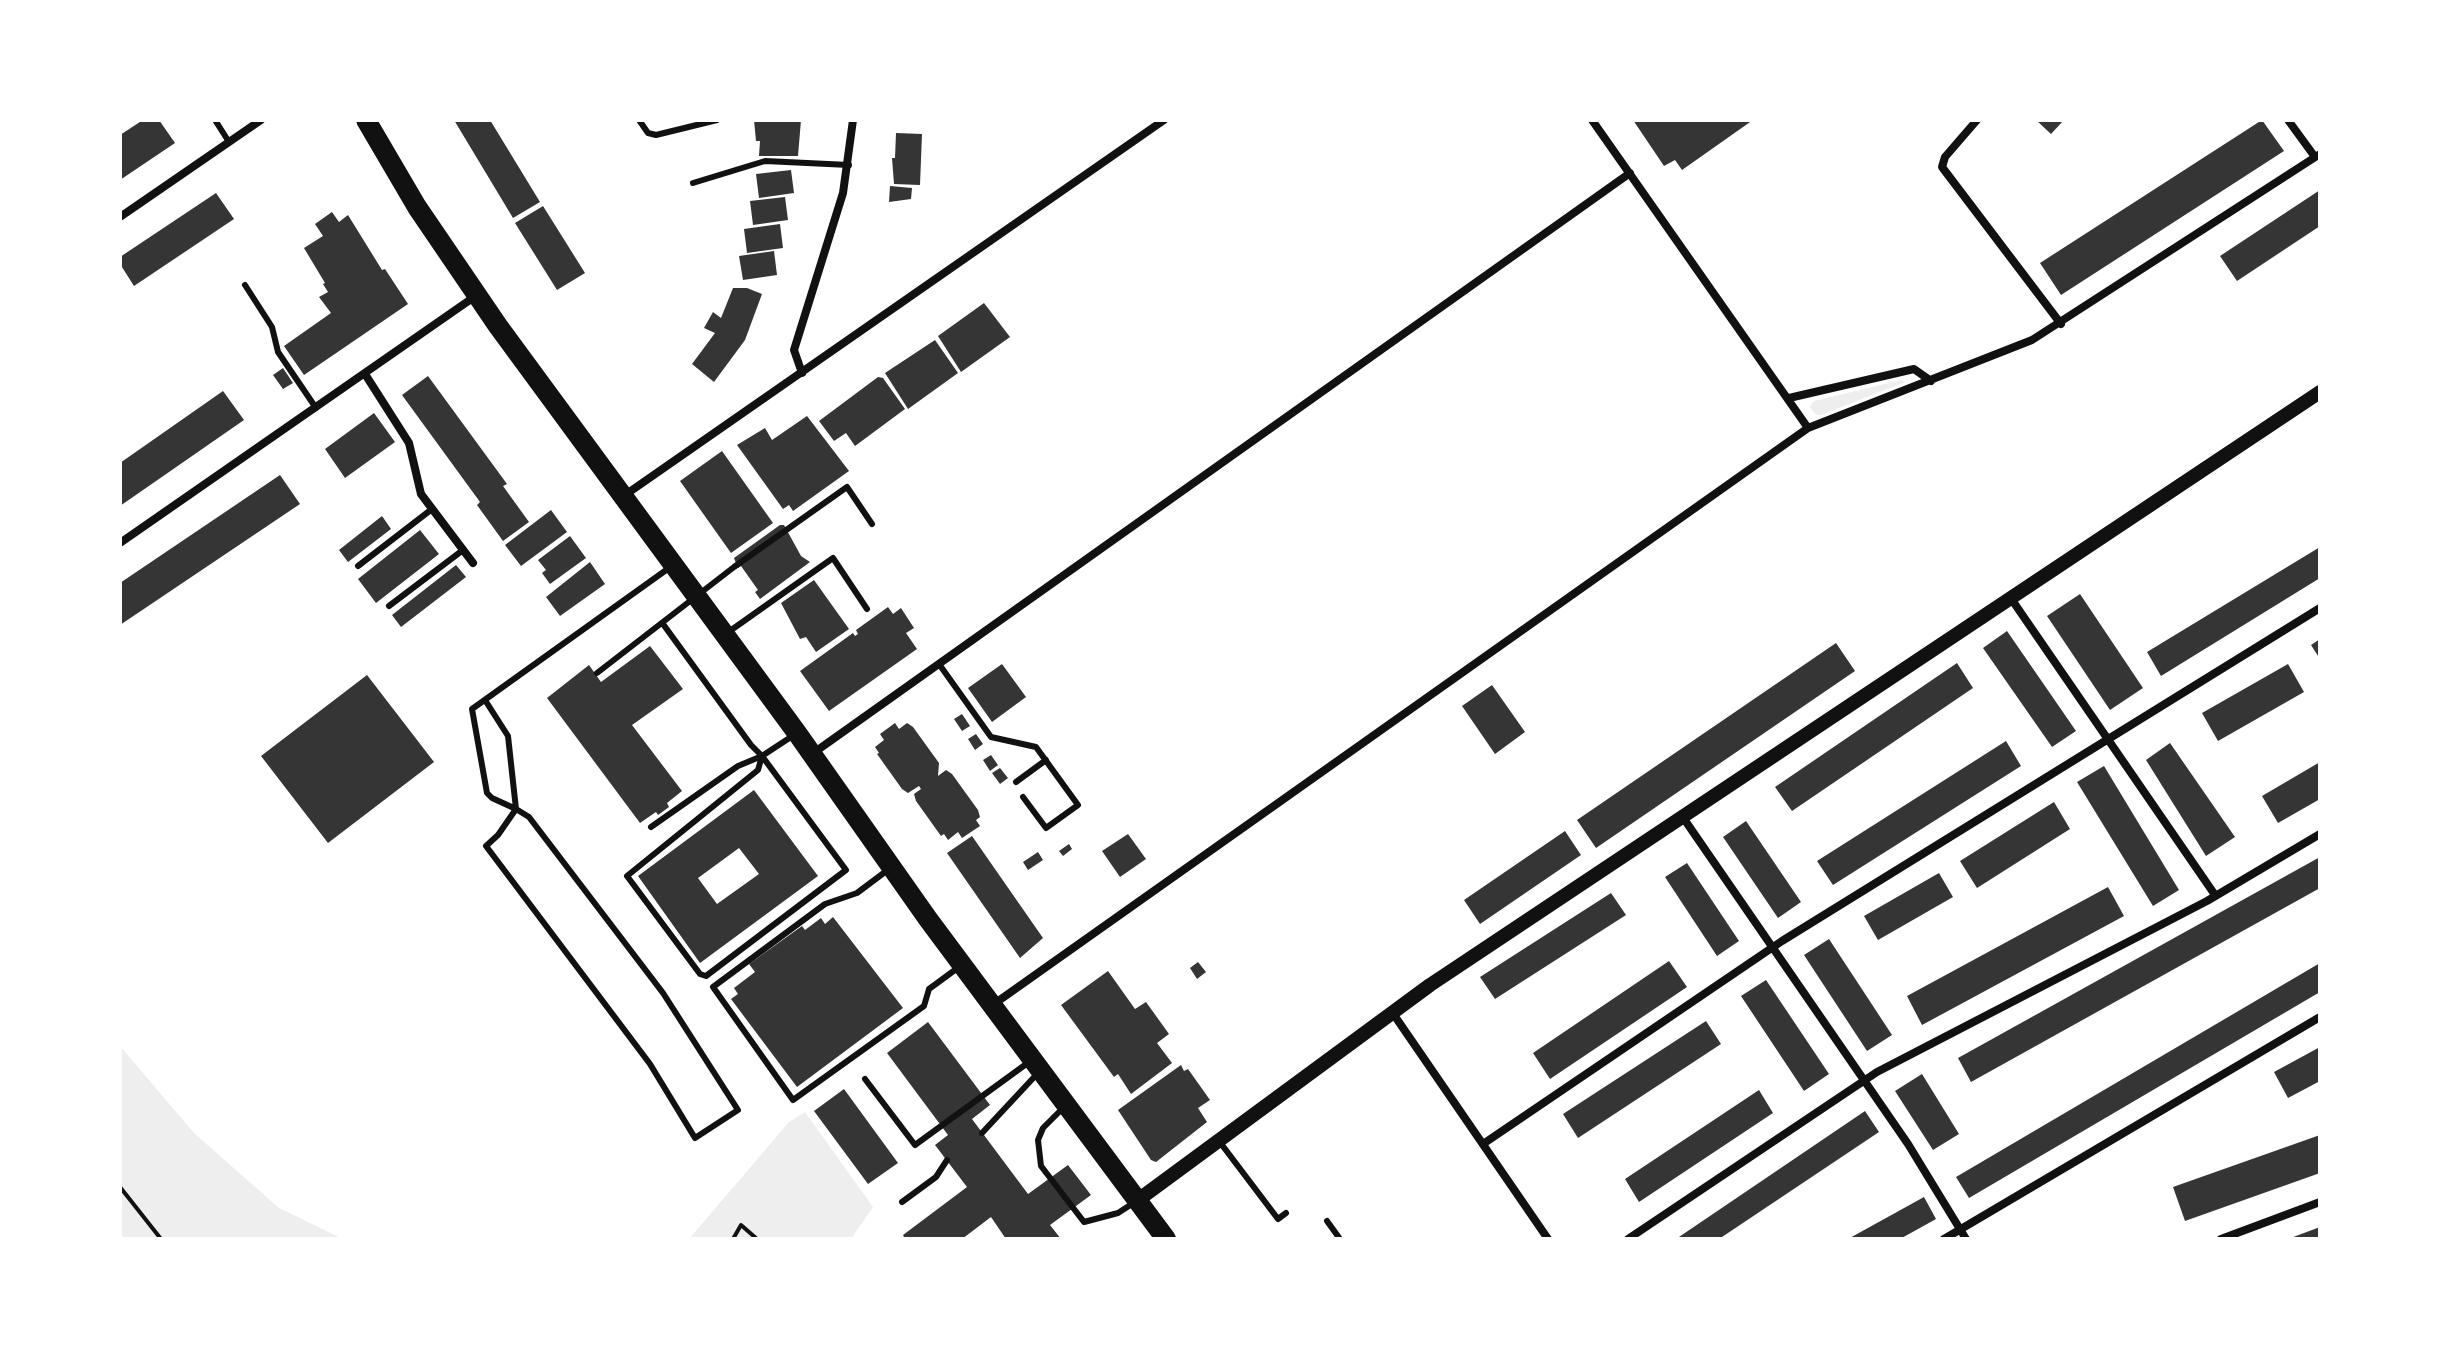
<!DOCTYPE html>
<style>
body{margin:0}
#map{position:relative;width:2440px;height:1359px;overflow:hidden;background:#fff;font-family:"Nunito Sans",sans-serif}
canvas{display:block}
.frame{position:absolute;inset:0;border:122px solid #fff;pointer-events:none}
</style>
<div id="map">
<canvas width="2440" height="1359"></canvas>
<div class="frame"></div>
</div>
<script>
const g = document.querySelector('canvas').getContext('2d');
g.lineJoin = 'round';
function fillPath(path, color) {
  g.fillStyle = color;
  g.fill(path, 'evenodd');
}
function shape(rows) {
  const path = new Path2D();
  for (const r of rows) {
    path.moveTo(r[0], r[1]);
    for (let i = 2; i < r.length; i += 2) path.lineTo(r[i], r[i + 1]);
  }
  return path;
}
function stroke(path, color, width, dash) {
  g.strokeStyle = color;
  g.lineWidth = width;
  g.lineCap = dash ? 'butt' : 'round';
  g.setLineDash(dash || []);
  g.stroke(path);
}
const green = shape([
 [1901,380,1905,382,1821,415,1816,415,1810,407,1814,401],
 [120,1046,194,1133,279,1208,343,1239,120,1239],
 [805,1112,873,1207,851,1239,689,1239,789,1122]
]);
const building = shape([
 [143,120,159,120,175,143,120,180,120,135],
 [454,120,490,120,540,202,513,218],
 [754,120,801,120,798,156,759,156,760,141,756,141],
 [1633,120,1753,120,1682,170,1675,160,1664,166],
 [2036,120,2064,120,2051,134],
 [2262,120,2284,151,2061,295,2040,263],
 [896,133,922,134,920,185,894,184,892,158,895,158],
 [791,170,794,193,759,198,756,174],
 [890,186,912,188,911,199,889,202],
 [2320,190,2320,226,2237,281,2220,256],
 [216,193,234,219,134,286,120,264,120,257],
 [785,197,788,220,753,225,750,201],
 [543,206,585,273,557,290,515,223],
 [332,212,339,222,348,215,382,270,385,269,408,304,304,375,284,346,331,313,319,297,328,292,323,284,325,283,304,248,323,236,315,224],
 [780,224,783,248,747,253,744,229],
 [774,251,777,275,743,280,739,256],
 [733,288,747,288,762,294,745,340,714,382,692,364,715,333,704,328,713,312,721,318],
 [984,303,1010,337,961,372,938,336],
 [935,340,958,373,908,409,885,373],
 [283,368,293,383,283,389,273,375],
 [428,376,507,484,503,486,529,522,503,541,477,505,480,502,402,395],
 [878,377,883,378,905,409,855,446,846,433,834,441,819,421],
 [223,391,244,420,120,506,120,463],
 [374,413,395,442,345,478,325,449],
 [807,416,849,471,793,511,789,505,783,509,737,445,765,428,772,440],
 [722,451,773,523,731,553,680,481],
 [280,475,300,504,120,625,120,583],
 [551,510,567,532,521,566,505,545],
 [382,516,391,529,348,562,339,550],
 [780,525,784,525,801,556,810,562,760,599,755,592,758,590,741,566,738,568,734,558],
 [420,530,439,554,376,603,358,579],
 [570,536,586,558,550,584,542,573,546,570,538,560],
 [2320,547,2320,578,2161,676,2147,652],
 [590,562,605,584,560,616,546,597],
 [456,565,466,577,401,627,392,615],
 [814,580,849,629,816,652,806,637,800,639,781,603],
 [2080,594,2143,688,2110,710,2047,616],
 [888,607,893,614,901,608,914,628,906,633,917,649,829,711,800,671,853,633,855,636,858,634,856,630],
 [2007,631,2076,731,2052,747,1983,648],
 [2320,639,2320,659,2311,645],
 [1836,643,1855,671,1596,848,1577,820],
 [650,646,683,689,632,725,682,791,667,803,669,807,658,815,656,812,640,823,547,698,589,665,601,682],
 [1957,663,1973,688,1792,811,1775,787],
 [1002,664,1026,697,992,722,968,688],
 [2288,664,2304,692,2218,741,2202,713],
 [367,675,434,762,328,843,261,756],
 [1492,685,1525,732,1495,754,1462,706],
 [962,714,970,726,962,731,954,719],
 [895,723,899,729,907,723,913,727,939,763,938,776,946,770,952,774,978,810,980,817,976,820,980,826,962,838,958,832,948,840,944,834,941,836,916,801,914,794,921,789,919,786,908,793,902,789,877,754,879,753,875,747,884,740,880,734],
 [976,734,983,744,975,750,968,739],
 [2006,741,2021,766,1833,885,1817,861],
 [2170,743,2235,837,2206,856,2146,760],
 [991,755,998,765,990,771,983,760],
 [2320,762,2320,799,2278,823,2262,796],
 [2104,766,2179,890,2153,906,2077,782],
 [1000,768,1008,778,1000,784,992,773],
 [754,790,818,876,700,963,638,876],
 [739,848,759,874,717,904,698,878],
 [2054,802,2070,829,1977,888,1960,861],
 [1746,821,1801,902,1778,918,1723,837],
 [1565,831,1581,855,1480,924,1464,900],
 [1128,834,1146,859,1120,877,1102,851],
 [972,836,1043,938,1020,958,947,853],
 [1069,844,1072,849,1063,856,1059,851],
 [1038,852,1043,860,1028,870,1023,862],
 [2320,857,2320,888,1971,1082,1958,1058],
 [1687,863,1739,941,1717,956,1665,877],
 [1939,873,1953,897,1878,940,1864,916],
 [2108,887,2124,916,1922,1025,1907,996],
 [1611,893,1626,915,1495,999,1480,977],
 [833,917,903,1008,797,1087,731,999,738,994,734,988,755,972,749,964,802,926,805,930,821,918,825,924],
 [1829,939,1892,1035,1867,1051,1804,955],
 [1669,961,1687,987,1550,1079,1533,1053],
 [1198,962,1206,972,1197,979,1190,968],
 [2320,963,2320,992,1969,1198,1956,1177],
 [1108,971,1135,1009,1146,1002,1169,1034,1157,1043,1172,1063,1131,1094,1118,1074,1114,1077,1061,1005],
 [1766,980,1829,1074,1804,1091,1741,996],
 [1706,1021,1721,1044,1578,1138,1563,1114],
 [928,1022,990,1105,972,1119,1028,1194,1068,1165,1091,1195,1050,1225,1061,1239,1006,1239,991,1217,962,1239,905,1239,903,1235,967,1187,935,1145,948,1135,887,1053],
 [2320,1047,2320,1081,2288,1098,2274,1072],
 [1181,1065,1184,1071,1188,1069,1210,1100,1198,1108,1207,1122,1156,1162,1151,1160,1118,1110],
 [1922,1074,1959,1134,1933,1150,1895,1091],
 [844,1089,898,1163,868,1184,814,1111],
 [1759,1090,1773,1113,1639,1202,1625,1179],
 [1865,1111,1879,1132,1719,1239,1676,1239],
 [2320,1135,2320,1173,2185,1221,2173,1187],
 [1924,1197,1936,1219,1900,1239,1848,1239],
 [2320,1227,2320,1239,2288,1239]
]);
const path = shape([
 [120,1187,161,1239],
 [733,1239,741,1225,757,1239]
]);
const service = shape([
 [215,120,229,142],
 [639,120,648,133,656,135,717,120],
 [693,183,765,161,849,165],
 [245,285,272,327,278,352,316,408],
 [358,566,432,509],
 [389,606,463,550],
 [663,624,751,745,762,756,846,870,706,976,700,974,627,876,758,770,762,756,794,735],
 [727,633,833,558,867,609],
 [939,664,991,737,1036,747,1078,805,1046,828,1023,797],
 [597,673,734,567,847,487,872,524],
 [485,700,508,736,516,809,498,835,486,846,650,1064,695,1138,738,1110,663,993,529,817,516,809,492,798,487,793,472,709,669,568],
 [1016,782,1046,760],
 [651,827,738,766,762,756],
 [889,869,857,893,825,904,713,987,793,1100,924,1006,929,989,959,967],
 [865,1079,915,1145,1029,1062],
 [1065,1106,1043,1128,1038,1140,1041,1166,1084,1222,1118,1213,1135,1202],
 [982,1133,1037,1074],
 [1219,1141,1278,1219,1286,1213],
 [902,1202,936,1177,947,1160],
 [1327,1221,1340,1239]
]);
const minor = shape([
 [1592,120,1808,428],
 [1977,120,1945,157,1942,167,2061,324],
 [2288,120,2315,157],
 [120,217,261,120],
 [802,373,794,350,843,193,853,120],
 [365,374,409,443,421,494,473,563],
 [1789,398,1914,369,1931,381],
 [625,495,1164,120],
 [120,543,477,295],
 [2010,597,2215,895],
 [812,754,1630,173],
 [1682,816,1908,1144,1966,1239],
 [994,1004,1808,428,2032,340,2320,154],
 [1392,1012,1548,1239],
 [1483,1144,1782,941,2320,608],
 [1628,1239,1877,1072,2207,901,2320,834],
 [1944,1239,2320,1017],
 [2221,1239,2320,1202]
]);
const tertiary = shape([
 [1138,1200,1430,985,2320,392]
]);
const trunk = shape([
 [366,120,417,207,498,326,797,733,928,919,1166,1239]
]);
fillPath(green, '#eee');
fillPath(building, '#353535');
stroke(path, '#111', 4);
stroke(service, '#111', 6);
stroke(minor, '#111', 8);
stroke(tertiary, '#111', 14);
stroke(trunk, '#111', 20);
</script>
